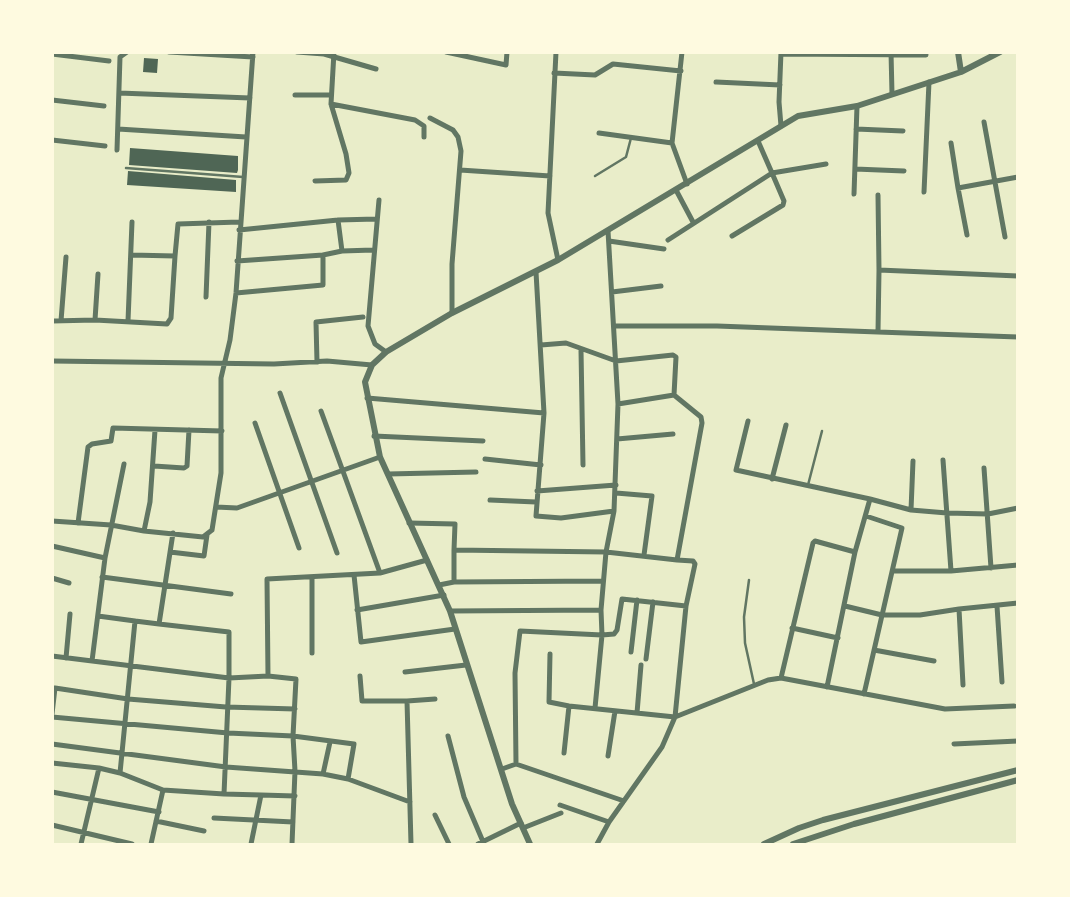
<!DOCTYPE html>
<style>
body{margin:0}
#map{position:relative;width:1070px;height:897px;overflow:hidden;background:#e9edc9;font-family:"Space Grotesk",sans-serif}
canvas{display:block}
.frame{position:absolute;inset:0;border:54px solid #fefae0;pointer-events:none}
</style>
<div id="map">
<canvas width="1070" height="897"></canvas>
<div class="frame"></div>
</div>
<script>
const g = document.querySelector('canvas').getContext('2d');
g.lineJoin = 'round';
function fillPath(path, color) {
  g.fillStyle = color;
  g.fill(path, 'evenodd');
}
function shape(rows) {
  const path = new Path2D();
  for (const r of rows) {
    path.moveTo(r[0], r[1]);
    for (let i = 2; i < r.length; i += 2) path.lineTo(r[i], r[i + 1]);
  }
  return path;
}
function stroke(path, color, width, dash) {
  g.strokeStyle = color;
  g.lineWidth = width;
  g.lineCap = dash ? 'butt' : 'round';
  g.setLineDash(dash || []);
  g.stroke(path);
}
const building = shape([
 [144,58,158,59,157,73,143,72],
 [130,148,238,156,238,170,237,173,129,165],
 [128,171,236,180,236,192,127,185]
]);
const service = shape([
 [126,168,243,177],
 [595,176,626,157,631,138],
 [808,485,822,431],
 [749,580,744,617,745,643,754,684]
]);
const minor = shape([
 [169,52,253,57],
 [297,52,324,54,376,69],
 [446,52,506,65,507,52],
 [556,52,548,213,558,260],
 [682,52,672,143,687,184],
 [781,52,779,102,781,126],
 [891,52,892,94],
 [52,54,109,61],
 [781,54,926,55],
 [554,73,595,75,613,64,681,71],
 [716,82,780,85],
 [119,93,250,98],
 [295,95,330,95],
 [52,100,104,106],
 [331,104,415,120,424,126,424,137],
 [430,118,453,130,458,137,461,151,452,264,452,313],
 [984,122,1005,237],
 [118,129,246,137],
 [856,129,903,131],
 [599,133,672,143],
 [52,140,105,146],
 [951,143,958,188],
 [117,150,120,57,127,52],
 [855,169,904,171],
 [460,170,550,176],
 [315,181,346,180,349,173,346,154,331,104,334,52],
 [676,190,693,222],
 [924,192,929,82],
 [854,194,857,106],
 [878,195,879,270],
 [379,200,368,326,375,344,386,352],
 [239,230,338,220,376,219],
 [967,235,958,188,1018,177],
 [732,236,783,205,784,201,772,173,826,164],
 [668,240,772,173,758,141],
 [609,241,664,249],
 [342,251,373,250],
 [131,255,175,256,178,224,239,222],
 [237,261,323,255],
 [536,272,544,413,536,516,561,518,614,511,618,404,608,231],
 [1018,276,879,270,878,332,1018,337],
 [612,292,661,286],
 [236,293,323,285,323,255,342,251,338,220],
 [206,297,209,222],
 [95,320,98,274],
 [52,321,95,320,167,324,171,318,175,256],
 [61,321,66,257],
 [128,321,132,222],
 [614,326,717,326,878,332],
 [541,345,566,343,616,361,673,355,676,357,674,395,701,417,702,423,677,560,606,552,614,511],
 [581,350,583,465],
 [52,361,274,364,327,361,372,365],
 [317,362,316,322,363,317],
 [280,393,337,553],
 [367,398,544,413],
 [618,404,674,395],
 [321,411,380,573],
 [748,421,736,470,870,499],
 [255,423,299,548],
 [374,436,483,441],
 [617,439,673,434],
 [485,459,541,465],
 [943,460,951,571,1018,565],
 [154,466,184,468,187,466,189,430],
 [984,468,991,568],
 [388,474,476,472],
 [772,479,786,425],
 [537,491,616,485],
 [616,493,652,496,644,555],
 [490,500,536,502],
 [216,507,237,508,380,457],
 [911,510,913,461],
 [52,521,111,525,144,531,203,537,212,530,221,473,221,378,230,340,236,293,253,52],
 [78,523,88,447,92,444,111,441,113,428,222,431],
 [409,523,455,524,454,550],
 [144,531,150,502,155,430],
 [52,546,105,558],
 [170,552,204,556,207,535],
 [893,571,951,571],
 [354,575,361,642,455,629],
 [102,577,231,594],
 [312,577,312,653],
 [52,578,69,583],
 [454,582,454,550,606,552,601,610],
 [439,585,454,582,602,581],
 [845,606,882,615,920,615,959,609],
 [997,606,1002,682],
 [357,610,444,595],
 [450,611,601,610,602,635,520,631,515,673,516,764,624,801],
 [98,616,135,621],
 [792,628,838,638],
 [874,650,934,661],
 [631,652,637,600],
 [550,654,549,702,569,706,675,717,686,606,695,564,693,561,677,560],
 [52,656,229,678,229,632,159,624],
 [66,658,70,614],
 [646,659,653,602],
 [92,661,105,558,124,464],
 [405,672,466,665],
 [360,676,362,701,407,701],
 [781,678,813,543,815,541,855,552],
 [963,685,959,609,1018,603],
 [827,687,855,552,870,499,911,510,947,513,988,514,1018,508],
 [55,688,128,699,226,707,295,709],
 [864,694,902,528,866,516],
 [595,708,602,635,614,634,617,630,622,599,686,606],
 [637,713,641,665],
 [52,714,55,688,53,688],
 [52,717,228,733,293,736,354,744,348,779],
 [448,736,464,797,484,844],
 [52,744,226,767,323,774,348,779,410,802],
 [954,744,1018,741],
 [564,753,569,706],
 [608,756,615,711],
 [52,763,99,768,81,844],
 [99,768,120,773,135,621,159,624,173,533],
 [502,769,516,764],
 [120,773,163,790],
 [323,774,330,742],
 [52,792,159,812],
 [224,794,261,795],
 [560,805,609,822],
 [435,815,449,844],
 [214,818,293,822],
 [156,821,204,831],
 [52,825,132,844],
 [523,828,561,813],
 [151,844,163,790,224,794,229,678,268,676],
 [251,844,261,795,295,796],
 [292,844,295,771,293,736,296,679,268,676,267,579,380,573,427,560],
 [411,844,407,701,435,699],
 [478,844,521,823],
 [597,844,609,822,662,747,675,717,768,680,781,678,945,709,1014,706]
]);
const tertiary = shape([
 [958,52,961,72],
 [530,844,512,804,450,611,380,457,365,382,372,365,386,352,452,313,558,260,798,116,857,106,961,72,1000,52],
 [764,844,799,828,823,820,1018,770],
 [793,844,854,824,1018,780]
]);
fillPath(building, '#4f6655');
stroke(service, '#617663', 2.5);
stroke(minor, '#617663', 5);
stroke(tertiary, '#617663', 6);
</script>
